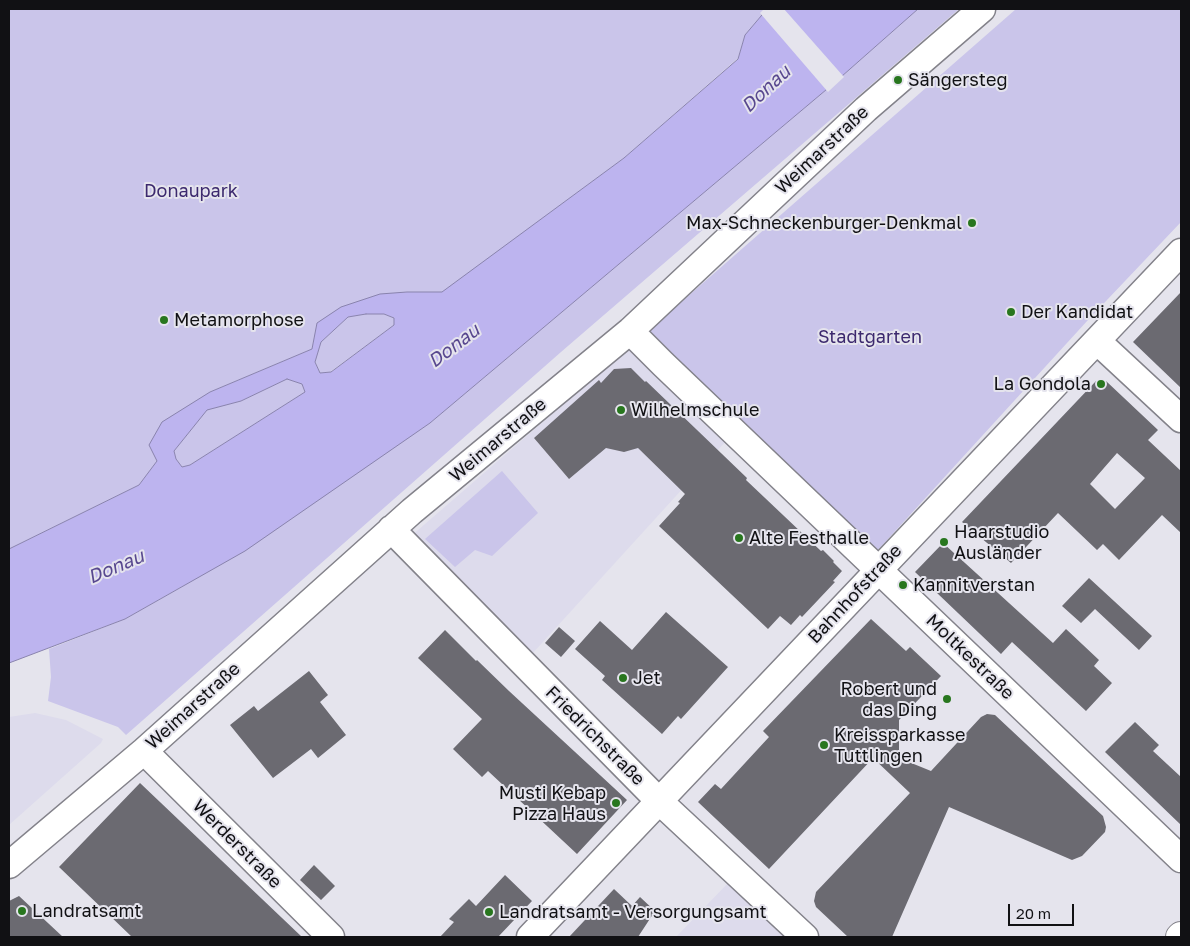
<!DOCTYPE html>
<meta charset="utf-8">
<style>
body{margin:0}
#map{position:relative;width:1190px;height:946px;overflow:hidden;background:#e5e4ed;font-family:"Golos Text",sans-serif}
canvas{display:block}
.frame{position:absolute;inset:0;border:10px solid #111114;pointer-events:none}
.scale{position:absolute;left:1008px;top:904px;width:66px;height:22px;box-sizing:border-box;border:2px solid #111114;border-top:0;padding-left:6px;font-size:15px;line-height:18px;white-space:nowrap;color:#111114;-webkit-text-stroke:4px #e5e4ed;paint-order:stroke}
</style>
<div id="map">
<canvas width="1190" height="946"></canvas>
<div class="frame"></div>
<div class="scale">20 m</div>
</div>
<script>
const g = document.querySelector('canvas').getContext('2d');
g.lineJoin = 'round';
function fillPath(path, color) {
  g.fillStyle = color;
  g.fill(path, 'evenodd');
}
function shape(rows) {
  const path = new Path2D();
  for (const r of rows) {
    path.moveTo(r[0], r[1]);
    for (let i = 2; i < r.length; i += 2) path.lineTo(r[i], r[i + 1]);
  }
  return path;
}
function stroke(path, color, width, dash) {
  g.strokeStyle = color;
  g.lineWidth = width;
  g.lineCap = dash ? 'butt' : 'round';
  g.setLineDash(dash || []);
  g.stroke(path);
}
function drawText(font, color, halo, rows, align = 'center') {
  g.font = font + ' "Golos Text",sans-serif';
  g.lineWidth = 4;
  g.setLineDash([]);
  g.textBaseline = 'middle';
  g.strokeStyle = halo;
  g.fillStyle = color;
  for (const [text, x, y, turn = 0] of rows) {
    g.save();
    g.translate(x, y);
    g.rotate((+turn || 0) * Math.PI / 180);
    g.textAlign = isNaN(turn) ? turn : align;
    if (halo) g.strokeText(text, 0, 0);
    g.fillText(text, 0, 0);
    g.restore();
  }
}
const built = shape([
 [632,345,727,440,532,654,410,537],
 [35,713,66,720,103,739,101,743,9,825,9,717],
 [729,882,789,937,676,937]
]);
const green = shape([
 [9,9,767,9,745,35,738,58,624,158,442,293,407,292,318,323,312,349,210,392,139,485,9,549],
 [918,9,959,9,561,352,126,735,118,727,48,701,51,677,49,649,125,619,180,588,430,423,833,84],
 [1016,9,1181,9,1181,222,1088,320,877,551,647,332],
 [366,314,384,314,394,318,394,325,330,372,320,373,315,361,321,342,348,317],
 [287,379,302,384,305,392,190,465,182,467,176,459,174,451,207,409,241,401],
 [502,471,538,513,492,556,475,550,455,567,425,539]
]);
const water = shape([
 [767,9,918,9,833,84,430,423,245,551,125,619,9,663,9,549,139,485,157,461,149,445,162,422,210,392,312,349,317,323,341,307,380,294,407,292,442,292,624,158,738,59,745,35,767,9],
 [366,314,384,314,394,318,394,325,331,372,320,373,315,362,321,342,348,317,366,314],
 [287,379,302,384,305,392,190,465,182,467,176,459,174,451,207,410,241,401,287,379]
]);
const pier = shape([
 [764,9,784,9,844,77,828,92,760,13]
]);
const building = shape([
 [1181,292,1181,388,1133,342],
 [631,368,645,382,646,381,747,478,746,480,821,551,823,550,834,561,833,562,842,571,833,581,835,582,802,617,800,615,791,625,780,616,768,629,659,526,680,503,678,502,685,494,638,448,624,452,606,448,569,479,534,438,599,380,601,383,614,369],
 [1096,381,1106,381,1158,430,1148,440,1181,471,1181,533,1162,515,1119,560,1103,544,1097,550,1058,513,1011,563,962,522],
 [1117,453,1145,478,1115,509,1090,484],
 [943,543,1053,643,1066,629,1099,660,1094,666,1112,683,1086,711,1012,642,1001,654,915,572],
 [1089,578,1152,636,1139,650,1095,609,1081,623,1062,606],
 [666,612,728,667,681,719,678,716,662,734,602,680,605,676,575,649,600,621,632,650],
 [871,619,906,651,910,647,941,676,899,720,899,758,931,771,981,717,987,714,995,715,1103,816,1106,827,1105,832,1082,856,1072,860,949,807,892,937,848,937,816,907,814,901,816,892,910,793,873,758,769,869,698,802,715,784,721,789,769,737,763,731],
 [559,627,575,641,561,657,545,643],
 [445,630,476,661,477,660,509,691,627,800,577,854,488,771,482,777,453,749,482,719,418,658],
 [309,671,328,695,320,702,346,735,318,758,311,749,273,778,230,725,254,706,258,711],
 [1135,722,1159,745,1153,751,1181,777,1181,825,1105,752],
 [140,783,302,937,132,937,59,867],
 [314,865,335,886,321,900,300,880],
 [505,875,532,901,498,937,440,937,454,922,449,919,469,899,476,906],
 [614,889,632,906,640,897,655,911,638,937,569,937],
 [19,896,63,937,9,937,9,901]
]);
const street = shape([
 [630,331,663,364,1181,859],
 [1097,341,1181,419],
 [391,529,659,801,805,937],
 [144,751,331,937],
 [9,865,144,751,412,511,630,331,866,109,982,9],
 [530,937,1181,252]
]);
const secondary = shape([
 [1180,937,1181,936]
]);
const markers = [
 [898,80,5,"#28761e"],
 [972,223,5,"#28761e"],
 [1011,312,5,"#28761e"],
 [164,320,5,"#28761e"],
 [1101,384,5,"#28761e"],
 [621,410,5,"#28761e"],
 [739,538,5,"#28761e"],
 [944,542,5,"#28761e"],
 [903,585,5,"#28761e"],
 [623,678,5,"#28761e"],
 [947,699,5,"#28761e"],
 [824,745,5,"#28761e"],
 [616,803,5,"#28761e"],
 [22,911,5,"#28761e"],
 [489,912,5,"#28761e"]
];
const poiNames = [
 ["Sängersteg",908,80],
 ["Max-Schneckenburger-Denkmal",962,223,"right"],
 ["Der Kandidat",1021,312],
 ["Metamorphose",174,320],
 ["La Gondola",1091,384,"right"],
 ["Wilhelmschule",631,410],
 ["Haarstudio",954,532],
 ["Ausländer",954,553],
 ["Alte Festhalle",749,538],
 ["Kannitverstan",913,585],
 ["Jet",633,678],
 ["Robert und",937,689,"right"],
 ["das Ding",937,710,"right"],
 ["Kreissparkasse",834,735],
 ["Tuttlingen",834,756],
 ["Musti Kebap",606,793,"right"],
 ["Pizza Haus",606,814,"right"],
 ["Landratsamt",32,911],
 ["Landratsamt - Versorgungsamt",499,912]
];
const streetNames = [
 ["Weimarstraße",822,150,-43],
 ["Weimarstraße",498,440,-40],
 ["Bahnhofstraße",855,594,-47],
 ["Moltkestraße",970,657,44],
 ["Weimarstraße",193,706,-42],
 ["Friedrichstraße",595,736,45],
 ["Werderstraße",237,844,45]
];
const parkNames = [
 ["Donaupark",191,191],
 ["Stadtgarten",870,337]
];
const waterNames = [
 ["Donau",766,89,-43],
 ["Donau",454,346,-37],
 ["Donau",116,567,-23]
];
fillPath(built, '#dddbec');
fillPath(green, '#cac5ea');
fillPath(water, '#bdb4ef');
stroke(water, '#8983ad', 1);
fillPath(pier, '#e5e4ed');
fillPath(building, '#6b6a71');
stroke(street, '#83828a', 29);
stroke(secondary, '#83828a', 30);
stroke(street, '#fff', 26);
stroke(secondary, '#fff', 28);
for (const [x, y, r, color] of markers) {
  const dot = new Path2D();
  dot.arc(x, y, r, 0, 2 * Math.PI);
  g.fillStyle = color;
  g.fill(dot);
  stroke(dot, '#e5e4ed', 2);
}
drawText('18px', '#111114', '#e5e4ed', poiNames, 'left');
drawText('18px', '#111114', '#e5e4ed', streetNames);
drawText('18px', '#3c296e', '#e5e4ed', parkNames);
drawText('italic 19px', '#58488f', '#e5e4ed', waterNames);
</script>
